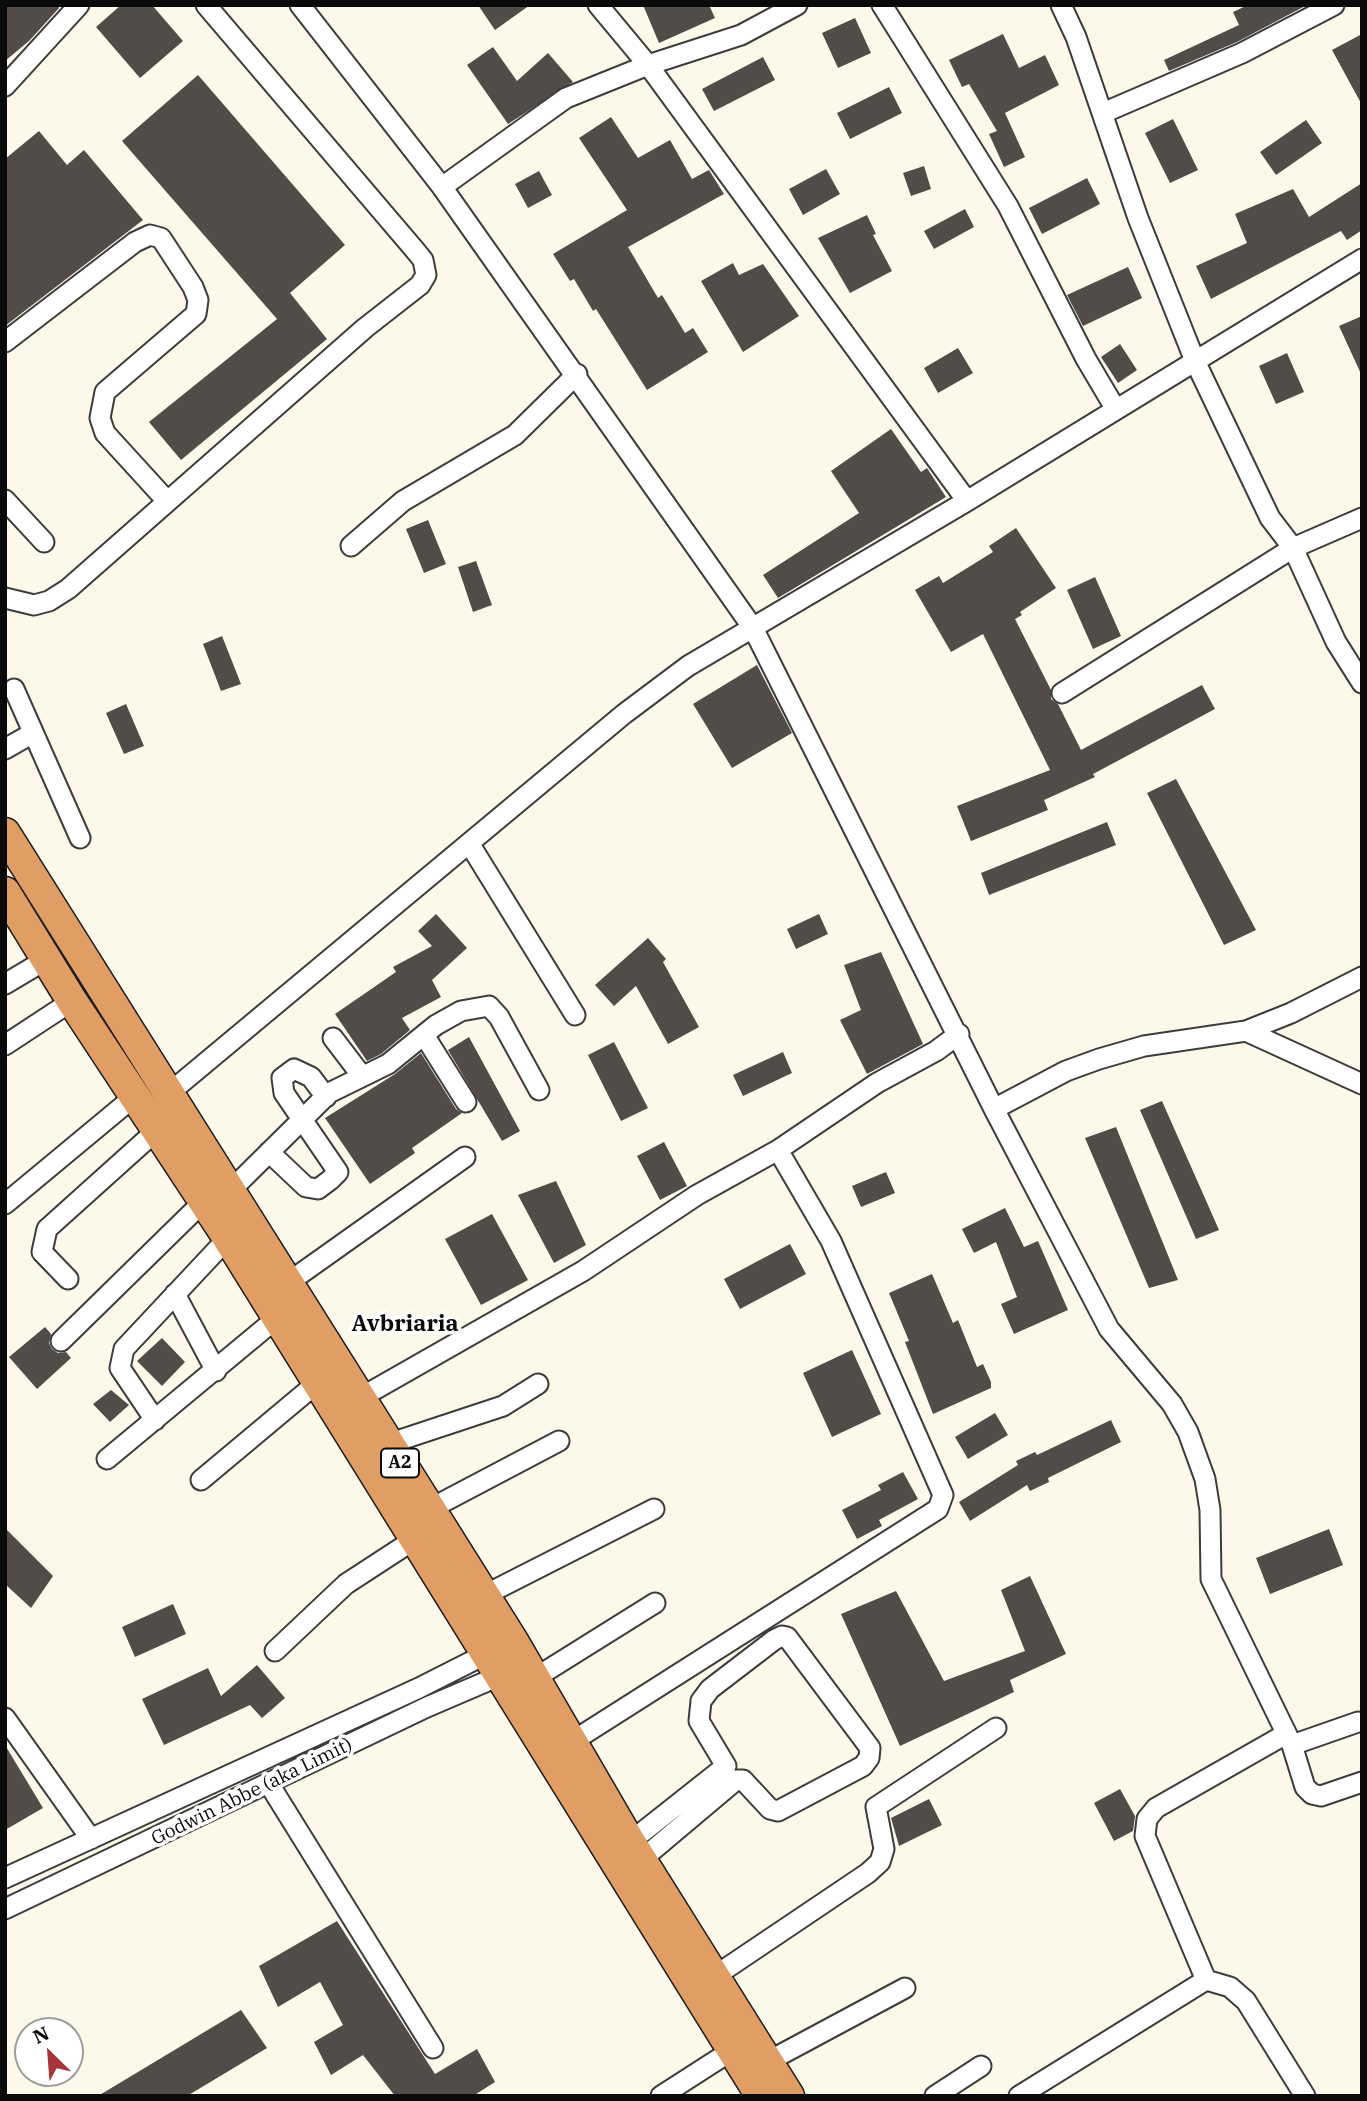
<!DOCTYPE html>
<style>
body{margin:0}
#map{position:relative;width:1367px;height:2101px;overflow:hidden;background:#fcf9ea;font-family:"IBM Plex Serif",serif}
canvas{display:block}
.frame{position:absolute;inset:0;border:7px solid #0a0a0a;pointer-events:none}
.north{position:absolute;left:14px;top:2017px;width:70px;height:70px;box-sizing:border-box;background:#fff;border:2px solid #9d9d9d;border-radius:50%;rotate:335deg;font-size:19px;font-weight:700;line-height:28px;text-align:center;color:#0a0a0a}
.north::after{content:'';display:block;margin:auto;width:24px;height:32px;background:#a6363b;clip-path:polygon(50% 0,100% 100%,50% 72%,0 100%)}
</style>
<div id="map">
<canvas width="1367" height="2101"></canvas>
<div class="frame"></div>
<div class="north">N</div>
</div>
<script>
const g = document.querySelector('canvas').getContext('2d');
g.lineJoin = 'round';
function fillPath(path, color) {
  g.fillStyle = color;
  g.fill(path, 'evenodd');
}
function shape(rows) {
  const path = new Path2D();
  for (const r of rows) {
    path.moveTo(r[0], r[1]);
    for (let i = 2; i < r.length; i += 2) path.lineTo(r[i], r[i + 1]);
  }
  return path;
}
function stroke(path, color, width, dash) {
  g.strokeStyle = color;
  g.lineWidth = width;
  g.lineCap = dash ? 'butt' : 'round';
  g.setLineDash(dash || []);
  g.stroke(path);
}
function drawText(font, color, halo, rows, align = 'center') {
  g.font = font + ' "IBM Plex Serif",serif';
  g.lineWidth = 7;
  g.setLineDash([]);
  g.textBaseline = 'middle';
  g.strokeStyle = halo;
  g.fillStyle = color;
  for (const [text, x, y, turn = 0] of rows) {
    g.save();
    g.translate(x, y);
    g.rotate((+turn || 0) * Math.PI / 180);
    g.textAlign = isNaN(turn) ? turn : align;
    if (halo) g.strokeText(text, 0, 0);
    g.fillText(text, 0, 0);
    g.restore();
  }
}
const building = shape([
 [5,5,57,5,59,8,29,41,5,61],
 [121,5,152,5,183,41,140,78,96,27],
 [478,5,530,5,495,30],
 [643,5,709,5,715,18,659,43],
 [1248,5,1307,5,1237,42,1169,71,1164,60,1239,25,1233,12],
 [855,18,871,53,838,68,822,33],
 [1003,34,1019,68,1045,55,1059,85,1005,113,1025,157,1004,167,989,134,997,131,969,84,962,87,949,60],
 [1362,34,1362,105,1332,50],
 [493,47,517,81,548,53,573,82,508,124,467,65],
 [763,57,775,80,714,111,702,89],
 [198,75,345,245,290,293,327,339,181,460,149,422,277,319,122,141],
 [889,87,902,113,850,139,837,113],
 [611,117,638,158,670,140,692,179,709,170,724,194,628,247,658,298,662,295,685,333,693,328,708,352,647,390,596,309,593,311,574,279,570,281,553,254,627,210,579,138],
 [1173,119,1198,170,1170,183,1145,133],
 [1306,120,1322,143,1276,175,1260,152],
 [39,131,67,165,84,150,143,220,5,326,5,159],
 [924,166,931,189,911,196,903,173],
 [826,169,840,194,803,215,789,189],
 [539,171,552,195,528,208,515,184],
 [1087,178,1100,204,1042,234,1029,208],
 [1362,183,1362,230,1347,240,1341,231,1211,299,1196,266,1247,243,1235,214,1293,189,1309,217],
 [965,209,974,227,934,249,924,231],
 [867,215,876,234,873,235,892,271,850,293,818,238],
 [733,263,739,275,763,264,799,316,743,352,701,281],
 [1128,267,1142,298,1083,326,1067,295],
 [1362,316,1362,376,1339,326],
 [1120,344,1137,370,1118,383,1101,357],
 [958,348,973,373,938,393,924,368],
 [1287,353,1304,392,1276,404,1259,366],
 [891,429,921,472,927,468,946,497,778,598,763,575,859,513,831,471],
 [428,520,446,564,424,573,406,529],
 [1016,528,1056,588,1020,612,1022,615,1015,619,1051,690,1051,699,1058,704,1081,750,1202,685,1215,709,1093,774,1095,777,1044,800,1048,810,971,841,957,806,1050,770,983,634,951,652,915,590,939,576,943,583,993,552,989,546],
 [476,561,492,605,473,612,458,567],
 [1095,577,1121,636,1093,649,1067,590],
 [222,636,241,684,221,691,203,644],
 [757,665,792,733,732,768,693,704],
 [126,704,144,746,124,754,106,713],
 [1176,779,1256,930,1224,945,1147,793],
 [1107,822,1116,845,989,895,981,873],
 [436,914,467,948,432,980,441,997,402,1018,410,1030,381,1054,367,1061,335,1014,396,972,393,967,432,946,418,931],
 [819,914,828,934,796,949,787,929],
 [648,938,666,959,663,962,699,1027,668,1044,636,986,614,1006,595,985],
 [881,952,923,1044,867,1074,840,1020,861,1010,844,965],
 [469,1037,520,1131,502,1141,448,1050],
 [614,1042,648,1108,621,1121,588,1055],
 [783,1052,792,1073,743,1096,733,1075],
 [421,1053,456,1109,462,1113,412,1148,415,1153,370,1184,325,1118,395,1074],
 [1162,1101,1219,1230,1196,1239,1140,1110],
 [1116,1127,1178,1280,1149,1288,1085,1138],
 [664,1142,687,1186,660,1200,637,1156],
 [886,1172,895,1193,861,1207,852,1186],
 [556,1181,586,1245,554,1263,518,1195],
 [1005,1208,1024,1247,1038,1241,1068,1310,1014,1334,1001,1304,1017,1297,996,1242,974,1253,962,1229],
 [492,1214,528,1280,481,1305,445,1239],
 [790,1244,806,1274,740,1309,724,1279],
 [932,1274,953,1323,958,1320,977,1367,983,1364,991,1382,991,1388,933,1414,905,1342,909,1341,889,1293],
 [45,1327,51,1334,49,1343,52,1349,58,1353,66,1352,71,1358,37,1389,9,1357],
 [162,1338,185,1362,162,1386,137,1361],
 [852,1350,881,1414,832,1437,803,1373],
 [111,1390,129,1405,110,1422,93,1404],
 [995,1413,1008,1435,968,1459,955,1437],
 [1111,1420,1121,1442,1048,1478,1049,1482,1030,1491,1027,1485,970,1521,959,1502,1018,1465,1016,1461,1035,1452,1037,1455],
 [903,1472,918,1499,879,1520,882,1526,857,1539,842,1510,881,1490,878,1485],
 [5,1528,53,1576,31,1608,5,1584],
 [1329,1529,1343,1565,1270,1594,1256,1558],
 [1030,1576,1066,1654,1010,1680,1014,1692,900,1746,841,1614,896,1591,944,1681,1025,1651,1001,1590],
 [173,1604,186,1634,135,1657,122,1627],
 [257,1665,285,1698,262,1718,250,1705,164,1745,142,1699,208,1668,221,1696],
 [5,1745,43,1808,5,1830],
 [1120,1789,1135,1816,1133,1831,1114,1841,1094,1803],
 [929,1799,942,1825,899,1846,891,1818],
 [337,1921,435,2074,477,2049,495,2082,473,2096,395,2096,363,2055,331,2075,314,2042,343,2025,320,1982,278,2007,259,1966],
 [241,2010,267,2048,187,2096,98,2096]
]);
const minor = shape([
 [300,5,442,187,753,628,994,1109,1109,1329,1172,1404,1188,1432,1205,1479,1210,1510,1211,1579,1292,1745,1305,1787,1312,1794,1321,1796,1362,1782],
 [598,5,648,65,967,501],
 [882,5,1008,206,1086,359,1115,408],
 [1061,5,1076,37,1138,218,1195,361,1270,518,1293,548,1362,518],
 [5,86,79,5],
 [1103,113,1242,53,1334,5],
 [442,187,566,98,648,65,741,35,797,5],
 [5,342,135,242,150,235,161,238,193,287,198,300,196,314,105,392,100,418,105,433,167,501],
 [5,500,44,542],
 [351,546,403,501,515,435,577,374],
 [5,598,34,605,49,601,68,589,365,328,420,285,426,275,423,260,414,249,206,5],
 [14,689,80,838],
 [1062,693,1293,548,1336,642,1362,683],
 [5,749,33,733],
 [469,843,575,1015],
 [5,984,47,959],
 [1246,1031,1291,1013,1362,977],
 [424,1035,466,1102],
 [333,1038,362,1076],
 [5,1045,72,1001],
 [168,1094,624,714,688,666,967,501,1362,259],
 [994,1109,1066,1071,1099,1059,1144,1046,1246,1031,1362,1084],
 [269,1152,306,1187,318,1189,330,1180,338,1172,284,1093,282,1078,294,1069,311,1077,326,1097],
 [230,1191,329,1093,388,1064,436,1025,461,1011,489,1006,499,1017,539,1090],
 [5,1204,135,1096],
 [68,1279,42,1252,47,1229,156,1131],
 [289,1282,465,1157],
 [175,1294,216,1371],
 [61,1341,203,1202],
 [360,1398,583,1271,697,1195,778,1150,877,1083,936,1051,959,1034],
 [155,1420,120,1368,124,1349,228,1238],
 [388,1444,503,1406,538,1384],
 [107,1459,277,1318],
 [201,1480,317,1383],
 [428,1510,559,1441],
 [483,1596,654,1509],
 [275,1651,346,1584,415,1539],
 [535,1678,655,1603],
 [5,1718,91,1839],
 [573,1741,938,1509,943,1495,831,1241,778,1150],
 [1292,1745,1358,1722],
 [269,1784,433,2048],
 [630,1842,726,1766,699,1721,701,1701,710,1689,774,1640,782,1636,787,1637,870,1748,869,1758,863,1766,778,1811,770,1809,743,1780,736,1780,641,1860],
 [5,1878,419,1688,496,1649],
 [5,1909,427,1707,511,1671],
 [715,1976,868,1873,880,1862,884,1849,876,1807,996,1728],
 [1206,1980,1145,1836,1147,1819,1156,1808,1286,1734],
 [767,2062,905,1988],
 [661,2096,731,2051],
 [935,2096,981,2066],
 [1019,2096,1206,1980,1230,1987,1246,2001,1305,2096]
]);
const highway = shape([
 [5,833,513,1641,630,1842,789,2096],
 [5,892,72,1001,228,1238,761,2096]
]);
const shields = [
 [400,1463,38]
];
const shieldNames = [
 ["A2",400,1463]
];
const streetNames = [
 ["Godwin Abbe (aka Limit)",252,1792,-26]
];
const quarterNames = [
 ["Avbriaria",405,1324]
];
fillPath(building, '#514c48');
stroke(minor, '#3d3d3d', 23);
stroke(highway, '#1b1b1b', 33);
stroke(minor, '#fff', 19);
stroke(highway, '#e09d64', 30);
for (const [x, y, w] of shields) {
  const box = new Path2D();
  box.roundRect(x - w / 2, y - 14.5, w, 29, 5);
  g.fillStyle = '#fff';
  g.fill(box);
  stroke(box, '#0a0a0a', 2);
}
drawText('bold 18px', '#0a0a0a', null, shieldNames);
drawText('19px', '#0a0a0a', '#fff', streetNames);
drawText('bold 23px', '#0a0a0a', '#fff', quarterNames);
</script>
